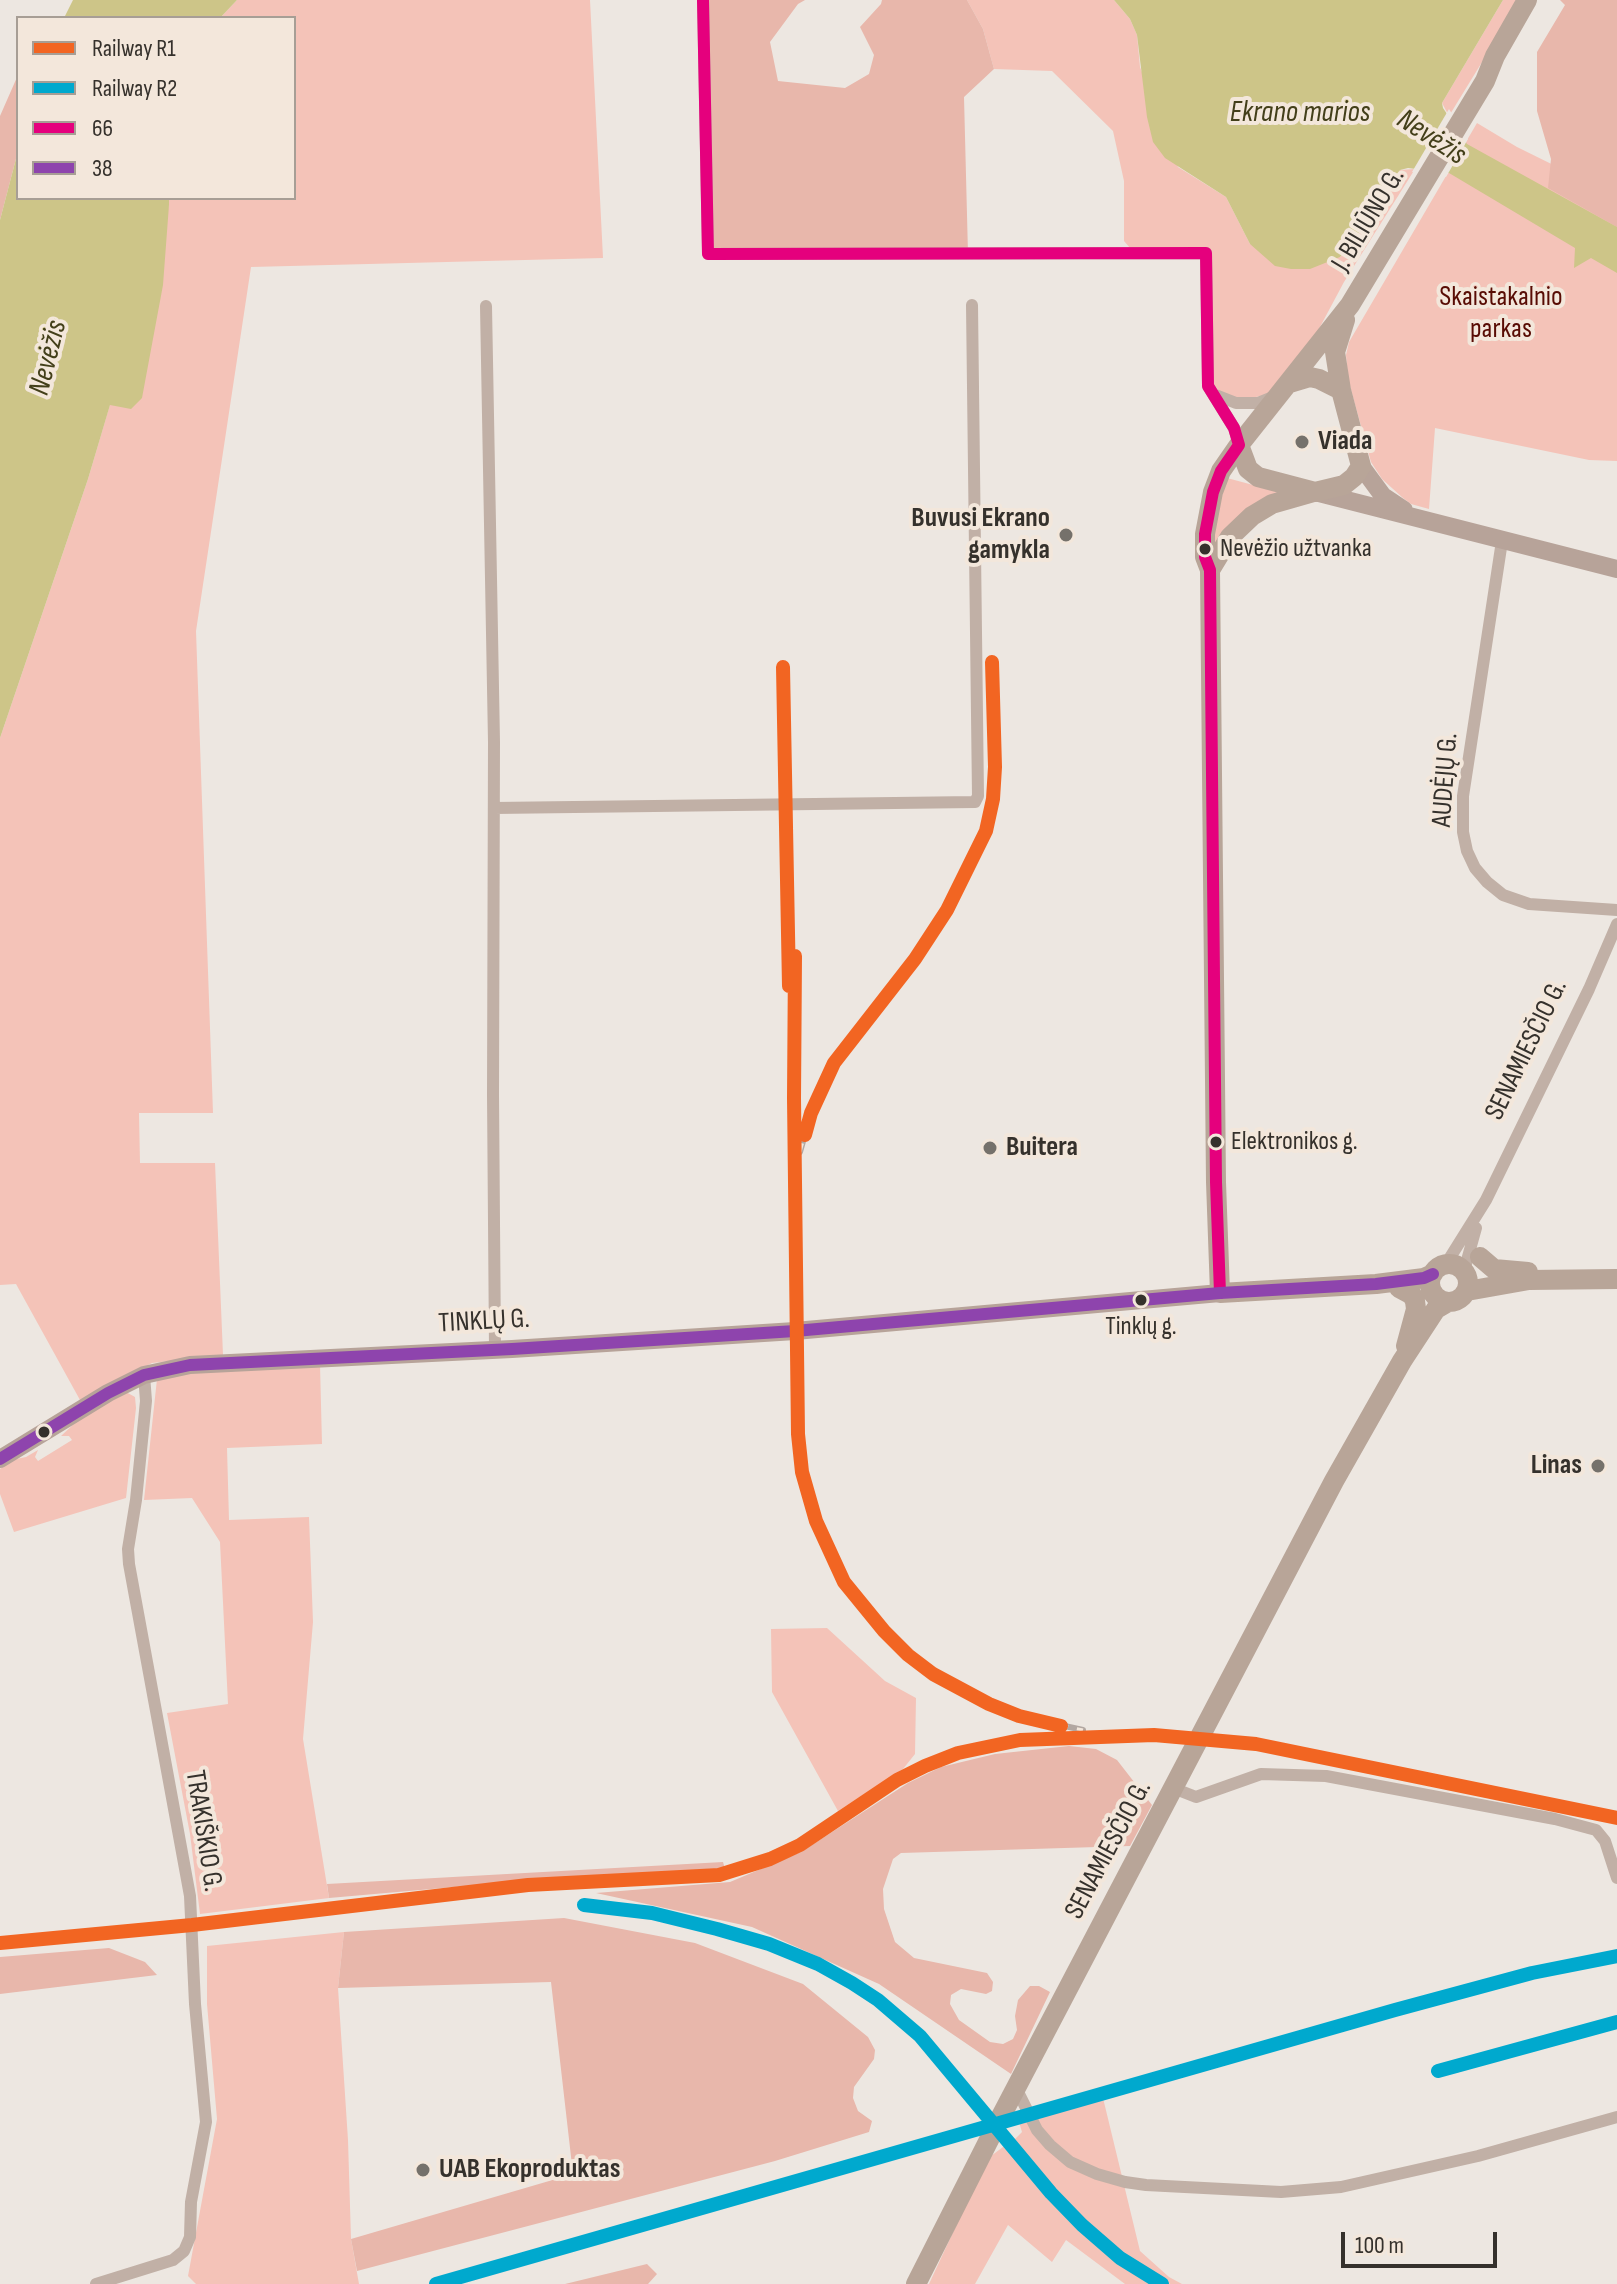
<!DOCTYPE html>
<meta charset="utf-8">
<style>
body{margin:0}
#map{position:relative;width:1617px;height:2284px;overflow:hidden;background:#ede7e1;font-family:"Sofia Sans Condensed",sans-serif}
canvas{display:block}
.legend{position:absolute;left:16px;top:16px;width:280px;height:184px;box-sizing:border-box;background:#f3e7db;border:2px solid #a79e95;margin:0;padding:10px 14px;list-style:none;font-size:24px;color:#35312c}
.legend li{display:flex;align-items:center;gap:16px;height:40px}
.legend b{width:40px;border:2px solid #a79e95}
.scale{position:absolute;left:1341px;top:2232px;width:156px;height:36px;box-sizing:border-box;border:4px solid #35312c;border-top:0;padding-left:10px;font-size:24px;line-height:28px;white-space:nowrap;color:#35312c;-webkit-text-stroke:6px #f3e7db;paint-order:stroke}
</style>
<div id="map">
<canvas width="1617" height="2284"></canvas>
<ul class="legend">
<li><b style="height:10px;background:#f26522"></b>Railway R1</li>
<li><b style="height:10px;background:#00a9ce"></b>Railway R2</li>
<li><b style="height:10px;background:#e5007d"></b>66</li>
<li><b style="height:10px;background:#8e44ad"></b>38</li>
</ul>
<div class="scale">100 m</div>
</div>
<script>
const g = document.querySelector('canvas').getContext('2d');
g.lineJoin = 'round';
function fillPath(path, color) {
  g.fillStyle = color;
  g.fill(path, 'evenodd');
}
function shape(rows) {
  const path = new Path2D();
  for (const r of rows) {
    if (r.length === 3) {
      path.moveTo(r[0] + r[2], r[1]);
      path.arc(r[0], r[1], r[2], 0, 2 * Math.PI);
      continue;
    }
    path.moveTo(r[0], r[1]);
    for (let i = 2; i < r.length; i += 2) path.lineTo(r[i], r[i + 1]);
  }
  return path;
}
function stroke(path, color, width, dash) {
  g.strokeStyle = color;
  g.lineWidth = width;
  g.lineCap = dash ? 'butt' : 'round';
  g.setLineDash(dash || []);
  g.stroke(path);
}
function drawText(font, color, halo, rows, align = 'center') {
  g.font = font + ' "Sofia Sans Condensed",sans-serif';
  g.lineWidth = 8;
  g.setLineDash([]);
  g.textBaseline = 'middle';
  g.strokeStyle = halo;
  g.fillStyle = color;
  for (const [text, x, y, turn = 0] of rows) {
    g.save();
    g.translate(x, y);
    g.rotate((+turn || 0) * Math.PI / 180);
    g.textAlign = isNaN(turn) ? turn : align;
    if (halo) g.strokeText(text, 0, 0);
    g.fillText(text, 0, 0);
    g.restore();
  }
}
const green = shape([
 [237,0,590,0,603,258,251,267,196,631,213,1113,139,1113,140,1163,215,1163,223,1355,152,1363,80,1400,16,1284,0,1285,0,738,88,479,169,205,169,198,294,198,294,18,220,18],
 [967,0,1114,0,1130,19,1137,35,1140,67,1178,167,1226,197,1250,244,1340,257,1352,244,1400,170,1415,169,1344,282,1313,340,1296,363,1266,395,1241,400,1222,394,1213,384,1210,248,1130,248,1124,241,1124,181,1113,131,1052,71,994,69,983,29],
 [1503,0,1520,0,1449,116,1442,103],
 [1477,123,1517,147,1596,186,1617,192,1617,461,1589,460,1435,428,1429,509,1411,504,1403,498,1382,479,1371,462,1348,379,1346,355,1349,342],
 [1227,478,1283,493,1215,548,1211,534],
 [320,1365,322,1444,227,1448,229,1520,309,1517,313,1622,303,1739,329,1898,200,1914,190,1834,167,1713,228,1704,220,1542,192,1498,144,1500,157,1379,185,1372],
 [126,1392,135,1397,136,1408,126,1498,14,1532,0,1494,0,1469,11,1460,26,1457,38,1450,35,1457,38,1461,72,1440,69,1436,61,1436,79,1419],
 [827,1628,885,1681,916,1698,915,1754,903,1769,838,1811,772,1692,771,1629],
 [344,1932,338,1988,348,2140,351,2239,359,2284,196,2284,188,2276,217,2119,207,2004,207,1946],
 [1103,2098,1140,2251,1169,2277,1182,2284,1170,2284,1117,2249,1086,2223,1013,2141,1022,2132,1019,2122],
 [1007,2144,1057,2206,1086,2237,1115,2262,1150,2284,1125,2284,1066,2240,1052,2262,1008,2225,975,2284,929,2284,987,2159]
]);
const forest = shape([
 [703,0,805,0,798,4,770,42,778,81,845,88,869,74,874,55,860,27,881,4,882,0,967,0,983,29,994,69,964,97,968,254,708,254],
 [1560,0,1617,0,1617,227,1548,188,1551,159,1537,111,1537,52,1565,5],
 [18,75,18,151,0,220,0,116],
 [1069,1746,1096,1749,1117,1760,1152,1805,1130,1846,901,1853,893,1859,883,1889,884,1909,895,1942,914,1958,987,1973,993,1982,992,1991,986,1994,961,1989,951,1995,950,2004,959,2020,990,2042,1003,2044,1013,2039,1017,2030,1015,2016,1018,2000,1030,1986,1039,1986,1050,1992,1011,2074,879,1984,752,1927,596,1893,730,1882,801,1852,908,1783,941,1767,995,1754],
 [723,1862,725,1869,523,1881,329,1898,327,1884],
 [564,1918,695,1943,803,1984,868,2037,875,2050,874,2059,854,2087,853,2098,858,2111,872,2121,869,2132,775,2161,357,2271,351,2239,573,2174,551,1982,338,1988,344,1932],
 [109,1948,145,1962,157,1975,0,1994,0,1957],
 [647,2264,657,2274,648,2284,565,2284]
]);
const water = shape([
 [73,0,237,0,220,18,64,18],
 [1114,0,1503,0,1442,103,1443,108,1467,144,1617,227,1617,273,1591,258,1574,268,1575,248,1449,173,1408,168,1400,170,1352,244,1340,257,1310,269,1291,269,1275,266,1250,244,1226,197,1165,158,1153,142,1147,117,1137,35,1130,19],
 [18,151,18,198,169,198,169,205,163,285,142,398,131,409,110,405,88,479,0,738,0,220]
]);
const pier = shape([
 [1449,109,1468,139,1446,177,1412,172]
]);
const street = shape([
 [703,0,708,254,1206,253,1208,386,1234,428,1239,445],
 [486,306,494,742,493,1095,495,1350],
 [1213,394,1236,403,1258,403,1275,396],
 [1502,541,1463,796,1463,832,1467,851,1475,868,1487,882,1503,895,1529,904,1617,910],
 [494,808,975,802,978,796,972,305],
 [1446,1264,1486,1200,1589,989,1617,924],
 [1464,1271,1476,1228],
 [1173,1788,1196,1797,1261,1774,1326,1776,1555,1819,1596,1830,1605,1841,1617,1878],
 [1014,2091,1019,2094,1037,2130,1050,2145,1070,2162,1097,2174,1125,2182,1146,2185,1281,2192,1341,2187,1478,2156,1617,2117],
 [96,2284,173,2260,184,2251,190,2237,191,2202,206,2122,195,2004,190,1896,129,1564,128,1549,136,1500,146,1401,144,1375]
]);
const secondary = shape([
 [1361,466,1383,496,1404,510],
 [1315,492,1617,569],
 [0,1459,108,1393,144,1375,190,1365,512,1349,795,1331,1220,1293]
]);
const primary = shape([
 [1290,383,1310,377,1319,379,1341,390,1361,466,1354,477,1344,485,1315,492,1258,477,1248,469,1239,445,1350,305,1485,81,1495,56,1527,0],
 [1341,390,1335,352,1345,320],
 [1239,445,1221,471,1213,492,1205,534,1205,557,1210,570,1216,1182,1220,1293,1376,1284,1424,1278,1433,1274],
 [1210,570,1230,537,1252,516,1272,504,1314,492],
 [1480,1257,1494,1269,1528,1272],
 [1449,1283,19],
 [1399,1288,1412,1295,1415,1301,1416,1309,1406,1346],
 [1467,1291,1529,1280,1617,1279],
 [916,2284,997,2124,1334,1481,1402,1361,1436,1309,1448,1302]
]);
const rail = shape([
 [783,667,789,967],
 [795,956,794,1098,798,1434,802,1472,816,1521,844,1582,884,1631,908,1655,933,1674,989,1704,1019,1716,1083,1730],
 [800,1152,811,1113,834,1063,915,959,947,910,986,831,993,799,995,767,992,662],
 [0,1943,192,1925,528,1885,719,1875,770,1859,800,1845,897,1780,925,1766,958,1753,1020,1740,1154,1735,1256,1744,1617,1818],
 [1438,2071,1617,2022],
 [436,2284,1395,2010,1532,1973,1617,1956]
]);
const bus1 = shape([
 [703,0,708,254,1206,253,1208,386,1234,428,1239,445,1221,471,1213,492,1205,534,1205,557,1210,570,1216,1182,1220,1293]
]);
const bus2 = shape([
 [0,1459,108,1393,144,1375,190,1365,512,1349,795,1331,1220,1293,1376,1284,1424,1278,1433,1274]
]);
const rail1 = shape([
 [783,667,789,986],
 [795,956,794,1098,798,1434,802,1472,816,1521,844,1582,884,1631,908,1655,933,1674,989,1704,1019,1716,1061,1726],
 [805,1135,811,1113,834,1063,915,959,947,910,986,831,993,799,995,767,992,662],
 [0,1943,192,1925,528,1885,719,1875,770,1859,800,1845,897,1780,925,1766,958,1753,1020,1740,1154,1735,1256,1744,1617,1818]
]);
const rail2 = shape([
 [584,1905,652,1913,717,1929,769,1944,818,1964,852,1983,878,2000,920,2036,1051,2193,1082,2225,1120,2258,1162,2284],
 [1438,2071,1617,2022],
 [436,2284,1395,2010,1532,1973,1617,1956]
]);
const markers = [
 [1302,442,8,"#75716b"],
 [1066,535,8,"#75716b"],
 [1205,549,7,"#35312c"],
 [1216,1142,7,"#35312c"],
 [990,1148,8,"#75716b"],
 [1141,1300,7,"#35312c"],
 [44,1432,7,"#35312c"],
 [1598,1466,8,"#75716b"],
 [423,2170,8,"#75716b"]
];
const busNames = [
 ["Nevėžio užtvanka",1220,549],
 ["Elektronikos g.",1231,1142],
 ["Tinklų g.",1141,1327,"center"]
];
const streetNames = [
 ["J. BILIŪNO G.",1369,220,-59],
 ["AUDĖJŲ G.",1446,780,-86],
 ["SENAMIESČIO G.",1527,1050,-64],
 ["TINKLŲ G.",484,1322,-3],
 ["TRAKIŠKIO G.",203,1831,81],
 ["SENAMIESČIO G.",1109,1850,-62]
];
const parkNames = [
 ["Skaistakalnio",1501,298],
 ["parkas",1501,330]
];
const poiNames = [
 ["Viada",1318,442],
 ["Buvusi Ekrano",1050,519,"right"],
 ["gamykla",1050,551,"right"],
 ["Buitera",1006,1148],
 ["Linas",1582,1466,"right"],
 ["UAB Ekoproduktas",439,2170]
];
const waterNames = [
 ["Ekrano marios",1300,113],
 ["Nevėžis",1431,138,33],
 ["Nevėžis",49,358,-76]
];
fillPath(green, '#f4c3b8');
fillPath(forest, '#e8b7ab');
fillPath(water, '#cdc588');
fillPath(pier, '#ede7e1');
stroke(street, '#c1b0a6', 12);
stroke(secondary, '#b7a399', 18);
stroke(primary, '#b8a598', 20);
stroke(rail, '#b2a7a1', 6);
stroke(rail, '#f3e7db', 3, [9]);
stroke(bus1, '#e5007d', 12);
stroke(bus2, '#8e44ad', 12);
stroke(rail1, '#f26522', 14);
stroke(rail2, '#00a9ce', 14);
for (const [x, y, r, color] of markers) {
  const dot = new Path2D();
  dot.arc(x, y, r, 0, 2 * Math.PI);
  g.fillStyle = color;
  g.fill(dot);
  stroke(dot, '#f3e7db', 3);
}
drawText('26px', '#35312c', '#f3e7db', busNames, 'left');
drawText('28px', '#35312c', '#f3e7db', streetNames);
drawText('28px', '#580c04', '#f3e7db', parkNames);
drawText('bold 28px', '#35312c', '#f3e7db', poiNames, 'left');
drawText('italic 30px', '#433f1a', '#f3e7db', waterNames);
</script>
